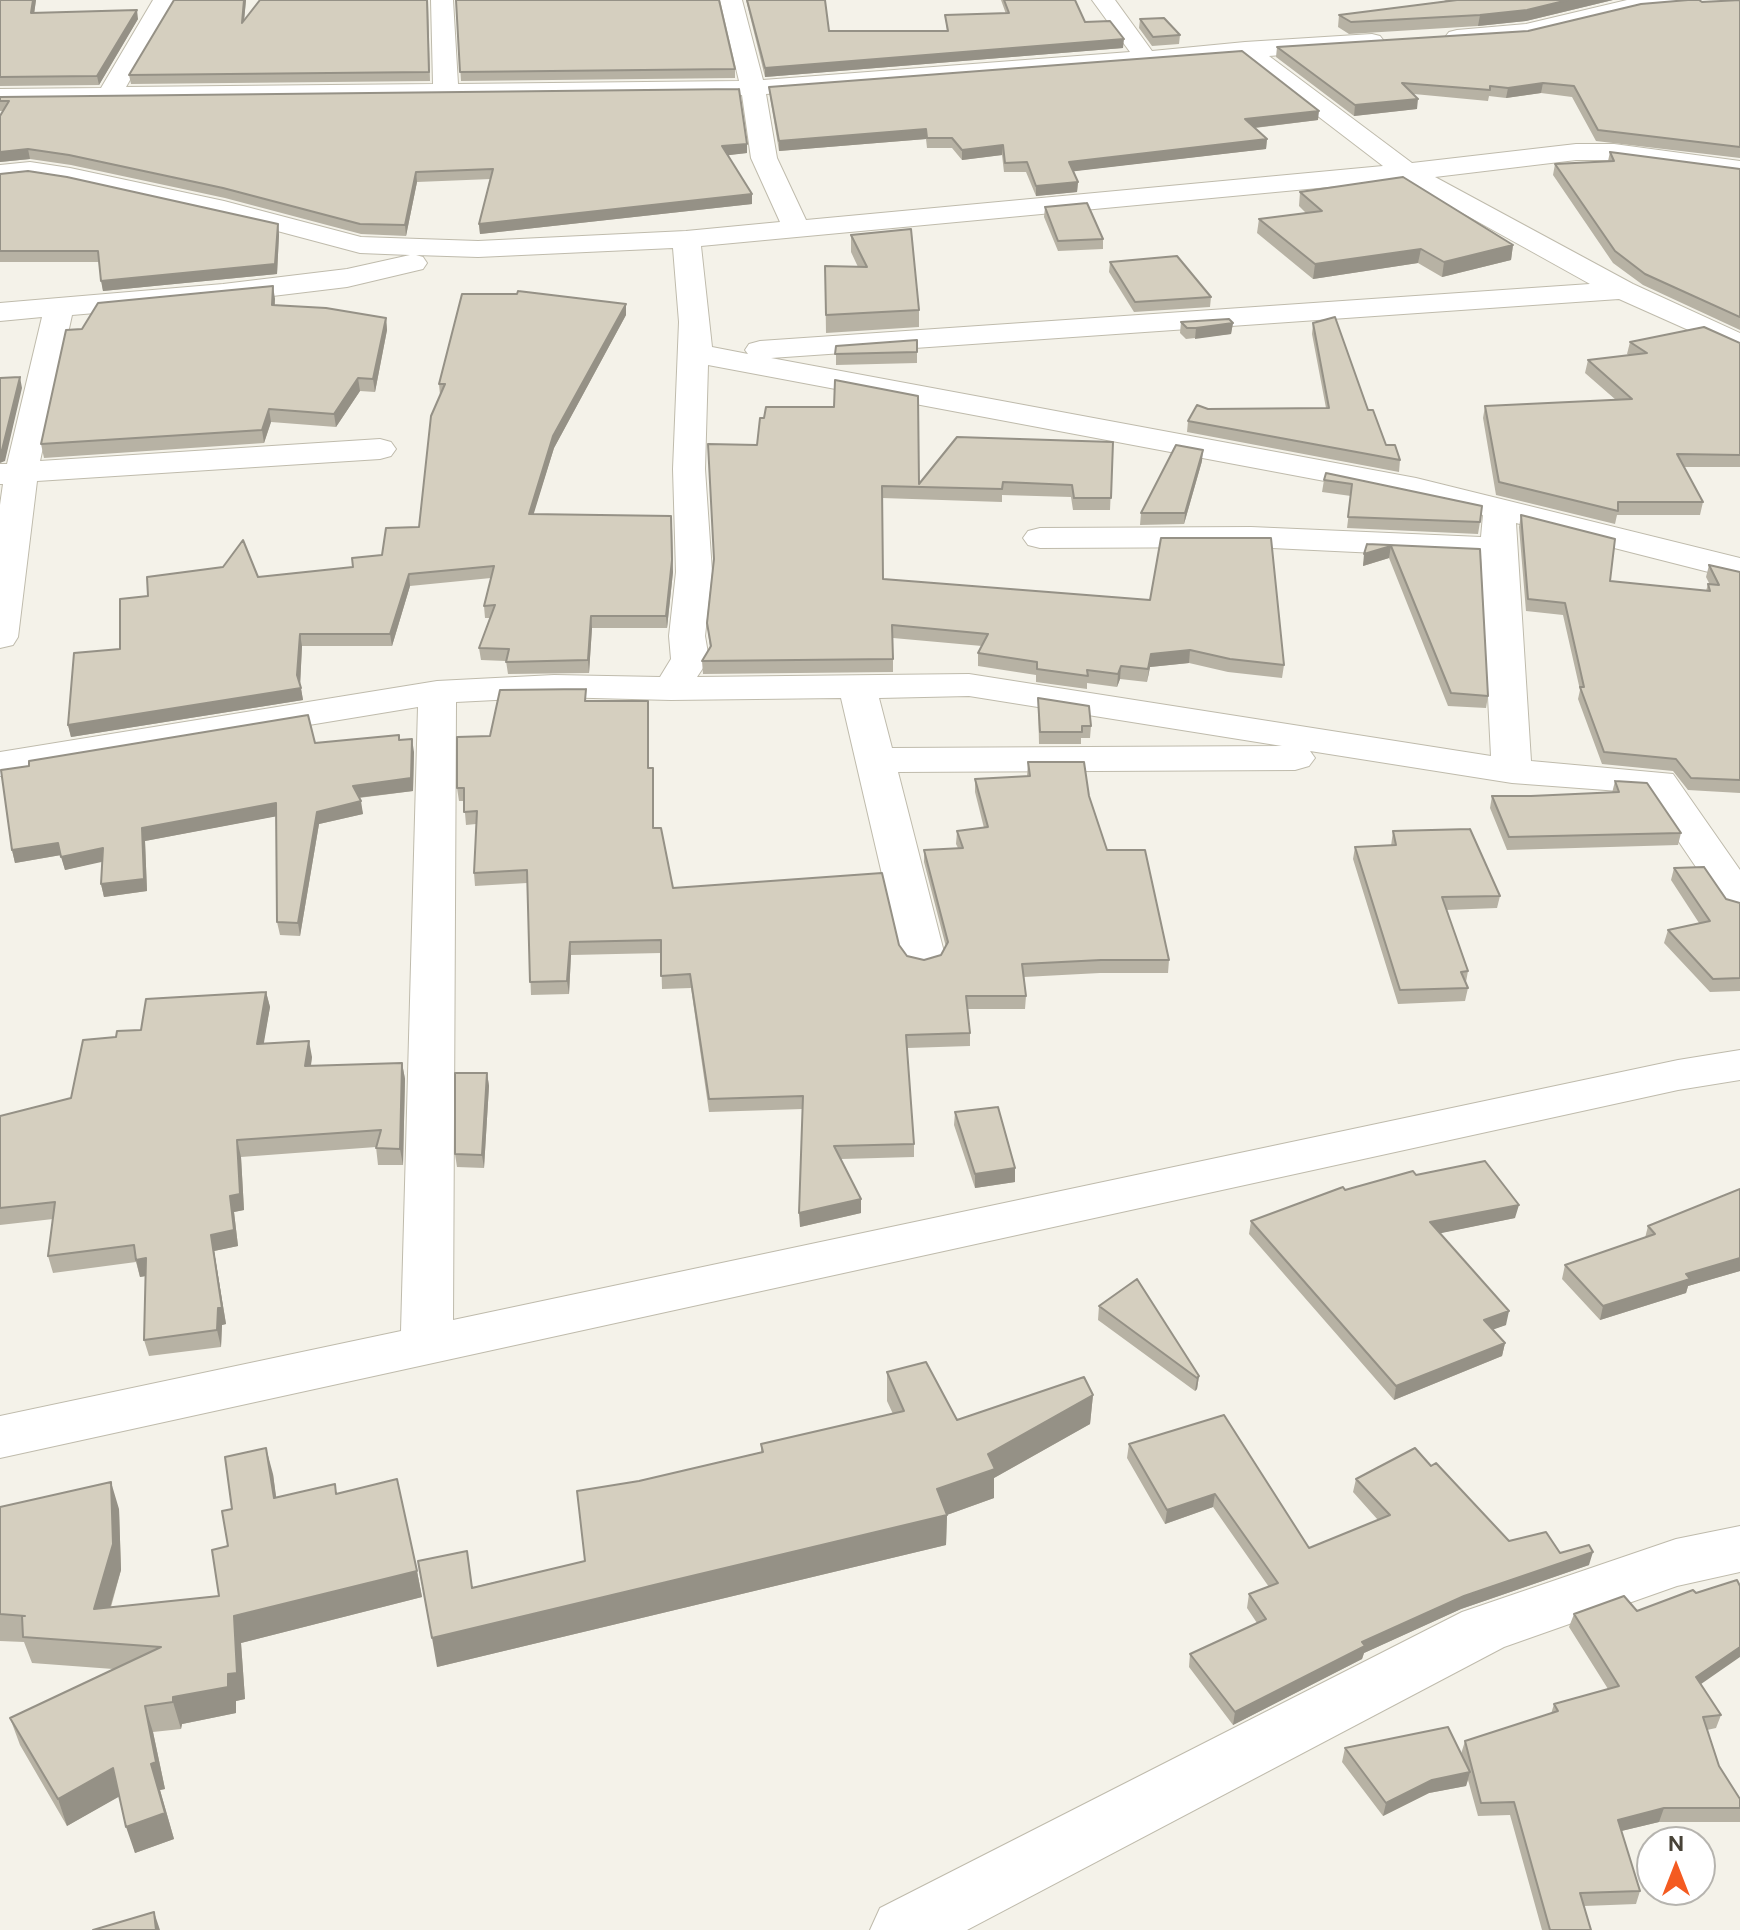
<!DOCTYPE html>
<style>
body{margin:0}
#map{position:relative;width:1740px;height:1930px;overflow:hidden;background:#f4f2e9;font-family:"DM Sans",sans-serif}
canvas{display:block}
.north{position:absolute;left:1636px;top:1826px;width:80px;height:80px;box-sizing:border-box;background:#fff;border:2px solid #b6b4af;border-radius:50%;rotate:0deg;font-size:22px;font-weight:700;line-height:32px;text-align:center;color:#484338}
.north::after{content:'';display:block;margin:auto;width:28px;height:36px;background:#f45b21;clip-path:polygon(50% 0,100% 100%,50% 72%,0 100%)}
</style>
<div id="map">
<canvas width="1740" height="1930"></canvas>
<div class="north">N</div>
</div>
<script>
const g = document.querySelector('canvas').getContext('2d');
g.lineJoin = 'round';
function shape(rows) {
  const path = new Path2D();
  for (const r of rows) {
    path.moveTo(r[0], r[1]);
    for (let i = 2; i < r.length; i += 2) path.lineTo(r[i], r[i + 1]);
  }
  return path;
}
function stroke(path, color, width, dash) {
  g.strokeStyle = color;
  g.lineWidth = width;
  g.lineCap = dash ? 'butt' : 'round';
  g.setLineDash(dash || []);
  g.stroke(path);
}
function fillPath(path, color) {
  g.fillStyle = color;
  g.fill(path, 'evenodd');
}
const minor = shape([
 [153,0,175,0,126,87,433,84,431,0,453,0,458,84,739,81,720,0,742,0,763,80,1130,52,1092,0,1115,0,1152,51,1245,42,1372,34,1380,36,1384,41,1380,46,1372,48,1269,56,1412,163,1576,144,1614,144,1740,161,1740,177,1614,160,1576,160,1435,177,1633,284,1740,333,1740,353,1619,299,771,358,1416,478,1740,558,1740,580,1516,523,1531,761,1673,774,1740,870,1740,914,1725,910,1646,793,1512,783,1310,751,1315,758,1309,766,1295,770,898,772,945,956,938,966,923,970,908,966,901,956,841,698,671,700,554,697,456,702,453,1320,1678,1060,1740,1050,1740,1080,1678,1090,0,1458,0,1416,401,1331,418,707,0,776,0,752,437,681,554,675,660,677,671,659,669,636,676,572,673,469,679,322,673,248,478,257,416,255,423,257,427,263,423,269,347,287,223,302,72,315,40,461,380,439,391,442,396,449,391,456,380,459,37,481,18,637,13,645,0,648,0,505,3,484,0,484,0,464,7,464,42,317,0,321,0,303,223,284,347,269,410,255,360,253,221,216,70,184,30,178,0,181,0,165,30,162,70,168,224,201,361,237,478,241,686,231,780,222,751,158,742,95,0,103,0,89,101,88,153,0],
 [1242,58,1383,166,806,220,777,158,766,94,1242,58],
 [1403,180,1590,284,760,341,749,344,745,350,748,354,712,347,701,246,1403,180],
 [708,365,1415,498,1483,515,1481,537,1251,527,1040,528,1028,531,1023,538,1028,545,1040,548,1251,547,1481,558,1491,756,969,674,697,677,709,659,705,636,712,572,705,469,708,365],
 [969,696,1282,746,892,748,879,698,969,696],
 [1627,0,1696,0,1685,7,1639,11,1526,38,1457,44,1449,42,1445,37,1449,32,1457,30,1526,24,1627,0],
 [1740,1526,1740,1572,1677,1586,1504,1647,967,1930,870,1930,880,1908,1462,1612,1676,1539,1740,1526]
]);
const wall = shape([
 [0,0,36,0,34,13,138,19,99,85,0,86],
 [174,0,246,0,244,20,260,0,428,0,430,81,131,84,129,75],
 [456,0,735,69,735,78,461,81],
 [746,0,825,0,829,31,947,31,945,15,1006,14,1001,0,1075,0,1085,22,1123,48,765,77],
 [1444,0,1613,0,1526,21,1478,26,1349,34,1338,27,1339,15,1446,1],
 [1740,0,1740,158,1596,141,1572,97,1541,93,1506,98,1489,96,1488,101,1414,94,1417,109,1354,116,1276,57,1277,47,1528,31,1702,2],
 [1140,19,1180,35,1179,44,1152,46,1139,28],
 [769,87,1318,120,1255,128,1267,139,1266,149,1073,171,1078,182,1077,192,1036,196,1026,172,1004,172,1002,155,962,160,952,148,927,148,926,139,779,151,770,97],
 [0,97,747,144,747,153,727,155,752,194,752,204,480,234,479,224,491,179,417,182,406,236,361,234,225,198,71,165,30,159,0,162,0,116,3,111,0,111],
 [1610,152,1740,169,1740,330,1643,285,1613,263,1553,175,1555,164,1608,161],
 [0,174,278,224,279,235,277,274,103,291,99,262,0,262],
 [1300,192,1513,245,1511,260,1442,277,1418,263,1313,279,1257,233,1259,219,1306,213,1299,206],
 [1045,207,1103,239,1103,249,1058,251,1044,217],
 [851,235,919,310,919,327,826,333,825,266,858,267,851,252],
 [1110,262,1211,297,1210,307,1134,312,1109,272],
 [273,286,275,305,386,318,387,330,375,392,360,391,336,427,271,422,264,443,44,458,41,444,82,329],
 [626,304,626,315,554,448,533,514,673,572,667,628,592,628,589,673,508,674,506,661,481,660,479,648,491,618,485,618,484,606,491,578,410,586,392,646,302,646,300,684,303,700,71,737,68,725,120,649,148,596,258,577,353,567,382,555,419,527,440,395,439,384],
 [1181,322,1233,323,1231,334,1186,339,1180,333],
 [1313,323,1368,410,1386,445,1400,460,1399,472,1187,432,1188,421,1208,409,1326,408,1312,334],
 [917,340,917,363,836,365,836,346],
 [1630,342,1740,343,1740,467,1684,467,1703,502,1700,515,1617,515,1615,524,1496,495,1483,418,1485,406,1616,400,1585,373,1588,360,1629,355,1627,354],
 [1113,442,1110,510,1073,510,1071,497,1002,495,1002,502,882,498,883,579,1284,665,1282,678,1228,672,1189,663,1150,667,1147,682,1120,679,1117,687,1087,683,1087,689,1036,682,1036,675,978,666,978,653,982,646,893,638,893,672,703,674,702,661,710,648,707,623,714,560,708,444,919,484],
 [1202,461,1184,524,1140,525,1141,513],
 [1326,473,1480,522,1478,534,1347,528,1351,496,1322,492,1324,480],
 [1521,515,1610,581,1706,591,1708,584,1710,585,1706,577,1709,565,1740,572,1740,793,1688,790,1673,771,1602,764,1578,699,1580,690,1563,615,1526,611,1519,527],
 [1367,544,1480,549,1488,696,1486,708,1448,706,1389,558,1363,566],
 [1038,698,1091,726,1090,738,1081,738,1081,744,1039,744],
 [587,701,648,701,649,768,654,780,654,828,673,888,899,945,907,956,924,960,941,955,946,947,924,862,924,850,958,848,956,844,957,831,984,828,975,792,975,779,1027,776,1028,762,1089,796,1107,850,1169,960,1168,973,1100,973,1024,977,1026,996,1025,1009,968,1009,970,1033,970,1046,907,1048,914,1144,914,1157,841,1159,861,1213,800,1227,803,1109,709,1112,691,988,662,989,661,953,571,955,569,994,531,995,527,883,475,886,474,873,476,824,466,825,464,801,459,801,457,788,490,736],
 [400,740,414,752,413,791,359,798,363,814,319,824,300,936,280,935,277,922,276,816,145,841,147,891,104,897,101,884,102,861,65,870,61,855,15,863,12,850,315,743],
 [1615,781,1681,833,1678,845,1507,850,1490,808,1492,796,1531,796,1612,793],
 [1393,831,1500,896,1497,908,1446,910,1468,971,1466,982,1468,988,1465,1001,1398,1004,1353,859,1355,847,1391,846],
 [1674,868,1726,899,1740,903,1740,991,1710,992,1664,943,1668,930,1699,923,1671,880],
 [266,992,270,1007,263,1044,312,1057,311,1066,402,1063,405,1079,403,1165,378,1165,376,1147,241,1157,244,1210,234,1212,238,1246,214,1251,226,1324,222,1325,221,1347,149,1356,144,1340,146,1276,140,1277,136,1262,53,1273,48,1256,53,1219,0,1225,0,1116,71,1098,116,1037],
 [487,1073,489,1086,484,1168,457,1167,455,1154],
 [955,1112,1015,1182,975,1188,954,1125],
 [1416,1175,1515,1218,1440,1233,1506,1325,1493,1329,1505,1343,1502,1356,1394,1400,1249,1234,1251,1221],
 [1740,1189,1740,1271,1688,1286,1686,1293,1600,1320,1562,1279,1565,1265,1645,1238,1648,1226],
 [1099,1306,1199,1376,1197,1389,1195,1391,1098,1320],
 [887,1372,957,1420,1093,1395,1090,1424,994,1478,994,1498,947,1515,946,1545,437,1667,473,1587,585,1561,639,1481,761,1452,761,1444,893,1414,887,1401],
 [1129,1444,1309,1548,1378,1520,1353,1492,1356,1479,1431,1466,1509,1541,1560,1553,1589,1565,1461,1609,1364,1653,1362,1659,1233,1725,1189,1667,1190,1654,1257,1623,1247,1608,1249,1594,1269,1587,1213,1507,1165,1524,1127,1458],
 [273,1474,276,1498,337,1494,417,1571,422,1597,241,1643,245,1699,236,1701,236,1713,182,1724,181,1729,153,1732,165,1789,160,1790,174,1839,135,1853,119,1796,67,1826,20,1745,10,1718,113,1669,32,1663,24,1642,0,1641,0,1507,119,1509,121,1570,111,1607,219,1596,228,1546,232,1509],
 [1574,1614,1700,1684,1721,1715,1716,1728,1707,1730,1719,1766,1740,1799,1740,1822,1659,1822,1621,1831,1640,1891,1636,1904,1584,1906,1591,1930,1542,1930,1510,1815,1478,1816,1468,1780,1466,1786,1429,1793,1383,1816,1342,1762,1345,1748,1461,1754,1465,1741,1551,1714,1554,1704,1608,1689,1569,1627]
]);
const shadedWall = shape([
 [33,0,36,0,33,22,31,13],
 [244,0,246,0,243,32,242,23],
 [1568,0,1613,0,1526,21,1478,26,1480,15],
 [137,10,138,19,99,85,97,76],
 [1124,39,1123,48,765,77,765,68],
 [1543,83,1541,93,1506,98,1508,88],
 [1418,99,1417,109,1354,116,1355,105],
 [1319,111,1318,120,1244,129,1245,119],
 [926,129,926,139,779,151,779,141],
 [1267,139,1266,149,1068,172,1069,162],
 [747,144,747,153,722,156,722,146],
 [1003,145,1002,155,962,160,962,150],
 [28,149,30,159,0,162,0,152],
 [416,172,417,182,406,236,405,225],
 [1078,182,1077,192,1036,196,1036,186],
 [752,194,752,204,480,234,479,224],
 [278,224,279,235,277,274,103,291,101,281],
 [1513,245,1511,260,1442,277,1444,262],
 [1421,249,1418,263,1313,279,1315,264],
 [273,286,275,299,274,317,272,305],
 [626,304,626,315,554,448,530,526,529,514,553,436],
 [386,318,387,330,375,392,373,379],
 [1233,323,1231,334,1195,339,1196,328],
 [20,377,22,388,5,461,0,463,0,450],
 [358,378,360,391,336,427,334,414],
 [269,409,271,422,264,443,262,430],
 [1203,450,1202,461,1184,524,1185,513],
 [672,527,673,572,667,628,666,616],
 [1391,546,1389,558,1363,566,1364,554],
 [409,574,410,586,392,646,390,634],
 [591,616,592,628,589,673,588,660],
 [300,634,302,646,300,687,297,675],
 [1190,650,1189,663,1150,667,1147,682,1151,654],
 [1121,666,1120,679,1117,687,1118,674],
 [301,688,303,700,71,737,68,725],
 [412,739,414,752,413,791,355,798,353,786],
 [361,801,363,814,319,824,300,936,298,923,317,812],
 [276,803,278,816,145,841,147,891,104,897,101,884,142,828],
 [58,843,61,855,15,863,12,850],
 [103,848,106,861,65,870,61,857],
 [570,942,571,955,569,994,567,981],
 [266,992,270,1007,261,1060,257,1044],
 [309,1041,312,1057,308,1082,305,1066],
 [402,1063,405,1079,403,1165,400,1149],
 [487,1073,489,1086,484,1168,482,1155],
 [237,1140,241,1157,244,1210,234,1212,238,1246,214,1251,226,1324,222,1325,221,1347,217,1330,211,1235,230,1196],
 [1015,1168,1015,1182,975,1188,975,1174],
 [861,1199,861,1213,800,1227,799,1213],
 [1519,1205,1515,1218,1427,1236,1430,1222],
 [146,1258,151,1275,140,1277,136,1260],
 [1740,1258,1740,1271,1688,1286,1686,1293,1600,1320,1603,1306,1686,1274],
 [1509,1311,1506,1325,1481,1334,1484,1320],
 [1505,1343,1502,1356,1394,1400,1396,1386],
 [1199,1376,1197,1389,1195,1391,1197,1378],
 [1093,1395,1090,1424,994,1478,994,1498,941,1517,947,1515,946,1545,437,1667,432,1638,937,1489,988,1454],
 [266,1448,273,1474,280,1525,274,1498],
 [111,1482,119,1509,121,1570,102,1635,94,1609],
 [1215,1494,1213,1507,1165,1524,1167,1510],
 [1593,1552,1589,1565,1461,1609,1364,1653,1362,1659,1233,1725,1235,1712,1362,1642,1464,1596],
 [417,1571,422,1597,241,1643,245,1699,236,1701,236,1713,182,1724,181,1729,173,1702,173,1697,228,1674,234,1616],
 [1740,1647,1740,1657,1691,1691,1696,1677],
 [145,1706,153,1732,165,1789,160,1790,174,1839,135,1853,126,1827,151,1764],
 [113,1768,122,1795,67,1826,58,1799],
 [1470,1772,1466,1786,1429,1793,1383,1816,1386,1803,1432,1780],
 [1664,1808,1659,1822,1613,1833,1618,1820],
 [154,1912,160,1930,156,1930]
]);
const building = shape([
 [0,0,33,0,31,13,137,10,97,76,0,77,0,0],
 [174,0,244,0,242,23,260,0,427,0,429,72,129,75,174,0],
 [456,0,719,0,735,69,460,72,456,0],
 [747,0,825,0,829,31,948,31,945,15,1009,13,1004,0,1075,0,1085,22,1110,21,1124,39,765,68,747,0],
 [1457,0,1568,0,1527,10,1480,15,1351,22,1339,15,1457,0],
 [1688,0,1699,0,1702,2,1740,0,1740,147,1598,130,1574,86,1543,83,1508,88,1490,86,1490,90,1402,83,1418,99,1355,105,1277,47,1528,31,1641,4,1688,0],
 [1164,18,1180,35,1153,37,1140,19,1164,18],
 [1242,51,1319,111,1245,119,1267,139,1069,162,1078,182,1036,186,1027,162,1005,163,1003,145,962,150,952,138,927,138,926,129,779,141,769,87,1242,51],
 [739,89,747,144,722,146,752,194,479,224,493,169,416,172,405,225,360,224,223,188,69,155,28,149,0,152,0,116,9,101,0,101,0,97,739,89],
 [1610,152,1740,169,1740,317,1645,274,1615,251,1555,164,1614,161,1610,152],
 [28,171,67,177,278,224,275,264,101,281,98,251,0,251,0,174,28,171],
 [1403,177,1513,245,1444,262,1421,249,1315,264,1259,219,1322,211,1300,192,1403,177],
 [1087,203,1103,239,1058,241,1045,207,1087,203],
 [911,229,919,310,826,315,825,266,867,267,851,235,911,229],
 [1177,256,1211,297,1135,302,1110,262,1177,256],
 [273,286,272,305,326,308,386,318,373,379,358,378,334,414,269,409,262,430,41,444,66,330,82,329,98,303,273,286],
 [518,291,626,304,553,436,529,514,671,516,672,560,666,616,591,616,588,660,506,662,509,649,479,648,495,605,484,606,494,566,409,574,390,634,300,634,297,675,301,688,68,725,74,653,120,649,120,599,148,596,147,577,223,567,243,540,258,577,353,567,352,558,382,555,386,528,419,527,431,416,445,384,439,384,462,294,517,294,518,291],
 [1335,317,1368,410,1373,410,1386,445,1395,445,1400,460,1188,421,1197,405,1208,409,1329,408,1313,323,1335,317],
 [1229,319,1233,323,1196,328,1187,328,1181,322,1229,319],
 [1704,327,1740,343,1740,455,1677,454,1703,502,1618,502,1618,511,1499,482,1485,406,1632,399,1588,360,1647,353,1630,342,1704,327],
 [917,340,917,352,835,354,836,346,917,340],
 [20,377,2,450,0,450,0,378,20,377],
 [835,380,918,396,919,484,957,437,1113,442,1111,498,1074,498,1072,485,1003,482,1002,489,882,486,883,579,1150,600,1161,538,1271,538,1284,665,1230,659,1190,650,1151,654,1148,669,1121,666,1118,674,1087,670,1088,676,1037,669,1037,662,978,653,988,634,892,625,893,659,702,661,711,646,707,623,714,559,708,444,757,445,760,418,764,418,766,407,834,407,835,380],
 [1176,445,1203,450,1185,513,1141,513,1176,445],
 [1326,473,1482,506,1480,522,1348,517,1352,484,1324,480,1326,473],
 [1521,515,1615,539,1610,581,1710,591,1708,584,1719,585,1709,565,1740,572,1740,780,1691,778,1676,759,1604,752,1580,687,1584,687,1565,603,1528,599,1521,515],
 [1367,544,1480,549,1488,696,1451,693,1391,546,1364,554,1367,544],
 [586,689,585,701,648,701,648,768,653,768,653,828,661,828,673,888,882,873,899,945,907,956,924,960,941,955,948,942,924,850,963,848,957,831,988,827,975,779,1030,776,1028,762,1084,762,1089,796,1107,850,1145,850,1169,960,1101,960,1022,964,1026,996,966,996,970,1033,906,1035,914,1144,834,1146,861,1199,799,1213,803,1096,709,1099,690,974,661,976,661,940,570,942,567,981,530,982,527,870,474,873,477,811,464,812,464,788,457,788,457,737,490,736,500,690,586,689],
 [1038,698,1089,706,1091,726,1082,726,1082,732,1040,732,1038,698],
 [308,715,315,743,399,735,399,740,412,739,411,778,353,786,361,801,317,812,298,923,277,922,276,803,142,828,144,879,101,884,103,848,61,857,58,843,12,850,1,770,29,766,29,761,308,715],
 [1615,781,1647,783,1681,833,1509,837,1492,796,1531,796,1619,792,1615,781],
 [1470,829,1500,896,1442,897,1468,971,1461,972,1468,988,1400,990,1355,847,1396,845,1393,831,1470,829],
 [1704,867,1726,899,1740,903,1740,978,1713,979,1668,930,1710,921,1674,868,1704,867],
 [266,992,257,1044,309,1041,305,1066,402,1063,400,1149,376,1148,381,1130,237,1140,240,1194,230,1196,234,1230,211,1235,222,1308,218,1308,217,1330,144,1340,146,1258,136,1260,134,1245,48,1256,55,1202,0,1208,0,1116,71,1098,83,1040,116,1037,117,1031,141,1030,146,999,266,992],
 [455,1073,487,1073,482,1155,455,1154,455,1073],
 [998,1107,1015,1168,975,1174,955,1112,998,1107],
 [1485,1161,1519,1205,1430,1222,1509,1311,1484,1320,1505,1343,1396,1386,1251,1221,1343,1187,1345,1190,1413,1171,1416,1175,1485,1161],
 [1740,1189,1740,1258,1686,1274,1690,1279,1603,1306,1565,1265,1655,1234,1648,1226,1740,1189],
 [1137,1279,1199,1376,1197,1378,1099,1306,1137,1279],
 [926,1362,957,1420,1084,1377,1093,1395,988,1454,995,1469,937,1489,947,1515,432,1638,418,1561,467,1551,472,1588,585,1561,577,1491,639,1481,763,1452,761,1444,904,1411,887,1372,926,1362],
 [1224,1415,1309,1548,1390,1515,1356,1479,1415,1448,1431,1466,1436,1463,1509,1541,1546,1532,1560,1553,1589,1545,1593,1552,1464,1596,1362,1642,1365,1646,1235,1712,1190,1654,1266,1619,1249,1594,1278,1583,1215,1494,1167,1510,1129,1444,1224,1415],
 [266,1448,274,1498,335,1484,336,1494,397,1479,417,1571,234,1616,237,1673,228,1674,228,1687,173,1697,173,1702,145,1706,156,1762,151,1764,165,1813,126,1827,113,1768,58,1799,10,1718,161,1647,23,1637,22,1616,25,1616,0,1614,0,1507,111,1482,113,1544,94,1609,219,1596,212,1550,228,1546,222,1511,232,1509,225,1457,266,1448],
 [1737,1580,1740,1586,1740,1647,1696,1677,1721,1715,1703,1717,1719,1766,1740,1799,1740,1808,1664,1808,1618,1820,1640,1891,1580,1893,1591,1930,1550,1930,1514,1802,1481,1803,1465,1741,1558,1711,1554,1704,1619,1686,1574,1614,1624,1596,1637,1611,1693,1590,1696,1593,1737,1580],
 [1448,1727,1470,1772,1432,1780,1386,1803,1345,1748,1448,1727],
 [154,1912,156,1930,93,1930,154,1912]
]);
stroke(minor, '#bfbbac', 2);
fillPath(minor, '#fff');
fillPath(wall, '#b7b2a4');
fillPath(shadedWall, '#959186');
fillPath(building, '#d5cfbf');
stroke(building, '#959186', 2);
</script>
